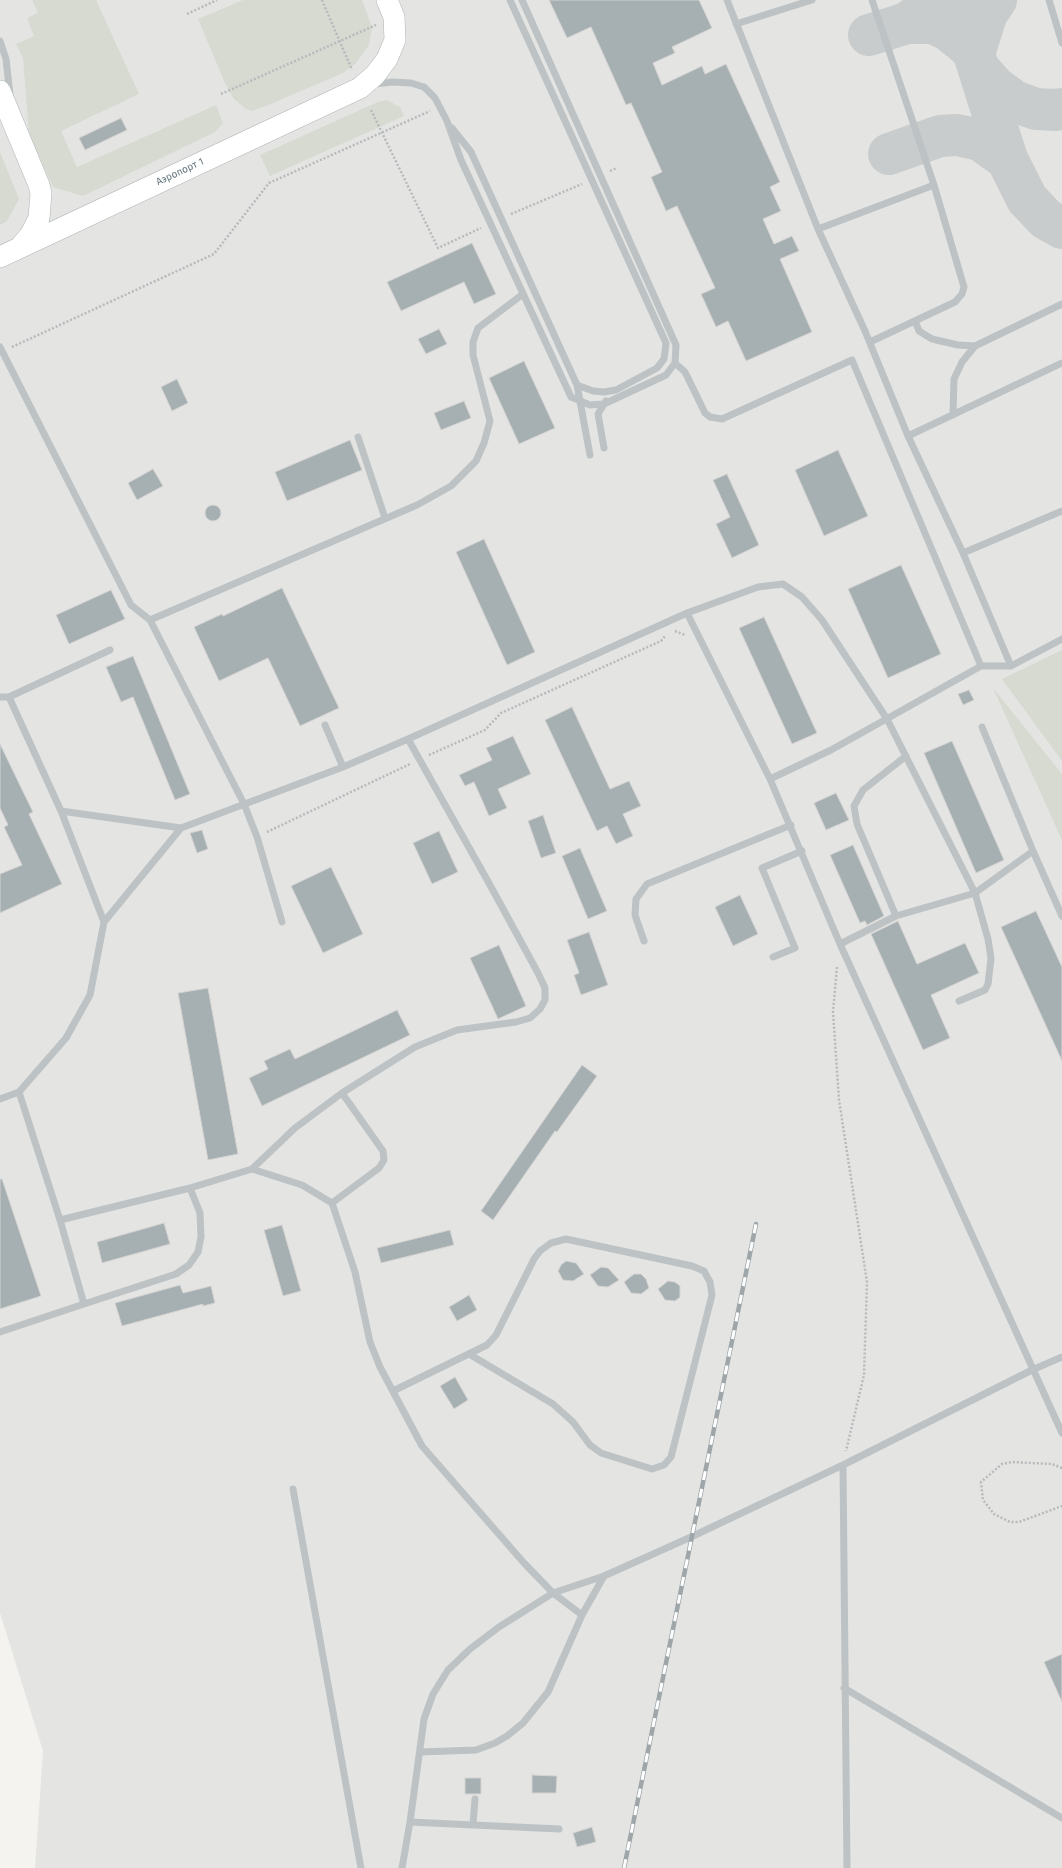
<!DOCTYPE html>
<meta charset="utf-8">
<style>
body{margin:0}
canvas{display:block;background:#f4f3f0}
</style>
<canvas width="1062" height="1868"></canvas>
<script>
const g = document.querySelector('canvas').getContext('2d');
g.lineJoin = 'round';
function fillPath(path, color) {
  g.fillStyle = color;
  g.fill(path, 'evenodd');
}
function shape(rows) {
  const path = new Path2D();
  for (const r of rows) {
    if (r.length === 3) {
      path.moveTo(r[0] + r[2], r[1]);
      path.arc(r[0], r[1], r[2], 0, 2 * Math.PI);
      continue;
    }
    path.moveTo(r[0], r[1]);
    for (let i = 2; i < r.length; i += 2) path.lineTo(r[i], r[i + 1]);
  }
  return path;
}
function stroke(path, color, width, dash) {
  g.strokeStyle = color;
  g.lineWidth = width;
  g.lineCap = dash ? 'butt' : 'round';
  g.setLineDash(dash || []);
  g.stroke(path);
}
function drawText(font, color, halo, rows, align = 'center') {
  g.font = font + ' "Fira Sans",sans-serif';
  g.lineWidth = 4;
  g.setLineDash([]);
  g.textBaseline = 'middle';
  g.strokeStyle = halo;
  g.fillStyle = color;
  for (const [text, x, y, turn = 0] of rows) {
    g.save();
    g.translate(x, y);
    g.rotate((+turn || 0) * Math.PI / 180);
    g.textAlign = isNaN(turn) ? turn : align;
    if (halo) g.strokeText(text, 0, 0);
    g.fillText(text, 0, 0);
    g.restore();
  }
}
const built = shape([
 [0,0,1062,0,1062,1868,35,1868,43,1751,0,1613]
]);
const green = shape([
 [32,0,96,0,139,94,61,131,77,167,216,105,223,123,215,132,83,196,53,187,29,134,23,58,16,44,34,36,27,18,38,13],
 [243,0,362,0,372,27,369,45,356,63,343,73,266,106,252,111,246,109,234,99,225,83,198,19],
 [387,100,400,107,404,116,270,176,260,155,378,102],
 [0,152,19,199,7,221,0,225],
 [1062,650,1062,761,1002,679],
 [993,688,1062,774,1062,840]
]);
const taxiway = shape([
 [960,0,974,54,1007,159,1027,199,1046,219,1062,228],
 [907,23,933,23,948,30,968,46,974,54],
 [869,35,907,23,926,9,929,4],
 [974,54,987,13,996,0],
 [981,71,995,87,1014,101,1036,109,1055,110,1062,109],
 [889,154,940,136,957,135,980,140,1007,159]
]);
const building = shape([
 [549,0,699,0,712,28,672,47,675,53,653,63,662,85,702,66,705,74,726,64,780,182,770,187,781,211,763,219,774,244,792,236,799,251,780,259,812,332,746,361,728,321,716,327,701,294,715,288,677,206,666,211,651,177,662,172,631,103,626,105,591,27,567,38,549,0],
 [121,118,127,130,85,150,79,138,121,118],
 [472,243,496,294,474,304,464,282,401,311,387,282,472,243],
 [439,329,447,344,426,354,418,339,439,329],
 [524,361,555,428,519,444,489,378,524,361],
 [177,379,188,403,172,411,161,387,177,379],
 [464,401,471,418,441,430,434,413,464,401],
 [350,440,362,470,287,501,275,472,350,440],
 [838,450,868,516,824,536,795,470,838,450],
 [153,469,163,486,137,500,128,483,153,469],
 [727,474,759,545,732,558,716,524,730,517,713,480,727,474],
 [213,513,8],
 [484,539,535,652,507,665,456,552,484,539],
 [901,565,941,654,888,678,848,589,901,565],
 [282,588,339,708,300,726,268,658,219,681,194,627,222,614,223,616,282,588],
 [111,590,125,619,69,644,56,615,111,590],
 [764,617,817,733,792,744,739,628,764,617],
 [133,656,190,794,175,800,133,697,121,702,106,667,133,656],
 [969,690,974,700,963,705,958,694,969,690],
 [572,707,610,789,629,781,641,806,623,814,633,836,616,844,607,826,597,831,545,720,572,707],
 [513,736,531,774,498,789,507,808,489,816,474,782,465,786,459,775,492,760,486,748,513,736],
 [952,741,1004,860,976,873,924,753,952,741],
 [0,744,33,812,29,814,62,884,0,913,0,874,22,865,4,827,8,825,0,808,0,744],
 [836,793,849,820,826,830,814,803,836,793],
 [543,815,556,853,541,858,528,821,543,815],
 [202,830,208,849,197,853,190,833,202,830],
 [439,831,458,872,432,884,413,843,439,831],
 [853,845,884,916,867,925,865,921,860,923,830,855,853,845],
 [580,848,607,911,588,919,562,856,580,848],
 [331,867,363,934,323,953,291,886,331,867],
 [740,895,758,934,733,946,715,907,740,895],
 [1036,911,1062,967,1062,1061,1001,927,1036,911],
 [898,921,917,964,965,943,979,973,931,995,950,1038,923,1050,871,934,898,921],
 [589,932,608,985,581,995,574,975,579,973,567,940,589,932],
 [499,945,526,1006,498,1019,470,958,499,945],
 [208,988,238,1154,208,1160,178,993,208,988],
 [397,1010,410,1035,262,1106,249,1078,268,1069,264,1061,290,1049,295,1059,397,1010],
 [582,1065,597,1076,557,1132,555,1131,493,1220,481,1211,582,1065],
 [0,1179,2,1179,41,1296,0,1309,0,1179],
 [164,1223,170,1244,102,1263,97,1242,164,1223],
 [282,1225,301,1291,283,1296,264,1230,282,1225],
 [450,1230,454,1245,381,1263,377,1248,450,1230],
 [566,1261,576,1263,584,1274,573,1281,563,1280,558,1271,561,1265,566,1261],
 [601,1267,608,1268,619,1280,608,1287,598,1286,590,1275,601,1267],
 [634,1274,641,1274,646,1279,649,1288,641,1294,631,1293,624,1282,634,1274],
 [668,1281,675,1282,680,1286,680,1297,675,1301,665,1300,658,1289,668,1281],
 [180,1285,183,1293,211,1286,215,1303,203,1306,203,1304,122,1326,115,1303,180,1285],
 [469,1295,477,1310,457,1321,449,1307,469,1295],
 [455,1377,468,1400,454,1409,440,1386,455,1377],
 [1062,1654,1062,1702,1044,1662,1062,1654],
 [532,1775,557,1776,556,1793,532,1793,532,1775],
 [465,1778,481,1778,481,1794,465,1794,465,1778],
 [592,1827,596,1842,577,1847,573,1833,592,1827]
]);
const path = shape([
 [322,0,352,70],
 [187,14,217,0],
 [221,94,376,25],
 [371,110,438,248,481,228],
 [610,171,617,168],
 [511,214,582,184],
 [12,347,214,254,269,183,430,111],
 [675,631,685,635],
 [429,755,485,730,501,713,661,641,666,635],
 [267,832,410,764],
 [837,967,833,1012,839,1100,867,1282,864,1375,846,1451],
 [1062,1468,1052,1464,1012,1462,1002,1464,981,1482,983,1500,994,1514,1010,1522,1019,1522,1062,1506]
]);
const service = shape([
 [727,0,818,229,865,331,908,436,963,553,1011,666],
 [1049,0,1062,43],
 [736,24,812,0],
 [0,41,6,59,10,95],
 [374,84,393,82,411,83,424,87,435,98,447,121,461,160,571,397,590,405,604,404,666,375,675,363,676,345,522,0],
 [452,128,471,152,577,385,593,391,604,392,616,390,657,368,664,359,666,343,510,0],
 [818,229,934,185],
 [915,321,919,331,932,339,958,345,975,346],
 [870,342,955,302,962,294,964,287,934,185,872,0],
 [0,347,131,605,150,620,244,804,257,837,282,922],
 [675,363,685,372,705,413,710,417,722,419,852,360,981,666],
 [577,385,590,455],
 [953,415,954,379,962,362,975,346,1062,304],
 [908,436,1062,363],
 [358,437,385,518],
 [604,448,598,414,606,401],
 [963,553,1062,511],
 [687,613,770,779,840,944,1062,1433],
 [150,620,417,505,451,486,476,461,484,443,490,421,473,355,473,342,478,328,523,294],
 [0,697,9,697,110,650],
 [9,697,61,811,181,828],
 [325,725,343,767],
 [982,727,1033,851,1062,916],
 [408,739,490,885,538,973,545,988,545,1000,540,1009,530,1018,516,1022,457,1030,415,1047,342,1093,383,1151,384,1160,379,1168,332,1203,355,1272,370,1342,380,1367,422,1446,524,1563,553,1593,582,1615],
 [770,779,831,750,981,666,1011,666,1062,639],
 [61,811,104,922],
 [896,916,857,824,854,806,863,790,906,756],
 [644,941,635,915,636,899,647,884,791,825],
 [840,944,896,916,975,893,1033,851],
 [773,957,795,948,762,868,802,851],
 [0,1099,19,1092,66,1038,90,995,104,922,181,828,343,767,408,739,687,613,758,587,783,584,802,597,822,620,887,719,975,893,988,939,991,958,988,984,985,990,959,1001],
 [252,1169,302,1185,332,1203],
 [60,1220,190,1188],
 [84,1304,176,1274,189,1265,198,1252,201,1237,200,1213,190,1188,252,1169,295,1128,342,1093],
 [0,1332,84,1304,60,1220,19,1092],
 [393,1391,487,1345,496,1335,534,1259,540,1251,551,1243,566,1239,692,1266,704,1271,710,1282,712,1295,671,1457,664,1465,652,1469,601,1453,590,1445,573,1422,553,1404,469,1354],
 [843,1465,847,1868],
 [293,1489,361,1868],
 [844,1688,1062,1818],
 [420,1752,476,1750,495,1743,507,1736,523,1723,548,1692,582,1615,604,1576],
 [410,1822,559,1829],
 [473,1825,475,1799],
 [402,1868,410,1822,424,1719,433,1694,448,1670,470,1649,499,1627,553,1593,604,1576,691,1537,843,1465,1032,1370,1062,1357]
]);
const secondary = shape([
 [0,91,39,185,41,193,39,218,31,234,20,247],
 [0,257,360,88,375,75,387,59,395,40,394,17,387,0]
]);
const rail = shape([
 [624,1868,756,1224]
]);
const streetNames = [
 ["Аэропорт 1",180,172,-25]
];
fillPath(built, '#e4e5e3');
fillPath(green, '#d6dad1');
stroke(taxiway, '#c9cccc', 42);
fillPath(building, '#a6afb2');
stroke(building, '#d5d4d2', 1);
stroke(secondary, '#afb6b8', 22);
stroke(path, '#b7babc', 2.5, [2, 2]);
stroke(service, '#bdc2c4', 7);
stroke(secondary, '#fff', 21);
stroke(rail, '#9ea6a9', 4.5);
stroke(rail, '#fff', 3, [9]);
drawText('10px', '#64777f', '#fff', streetNames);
</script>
